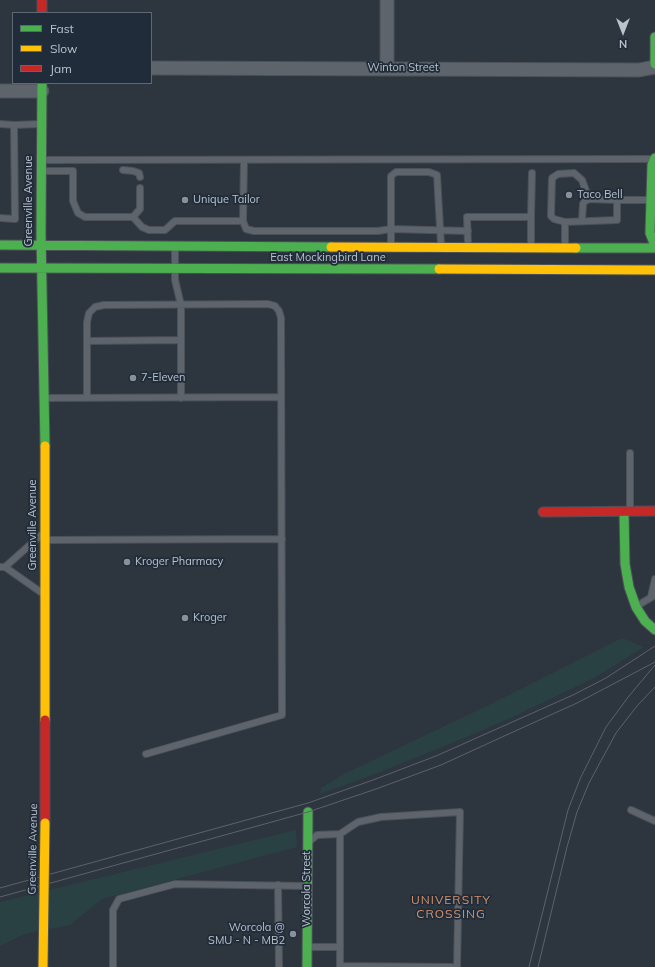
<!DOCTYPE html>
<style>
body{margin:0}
#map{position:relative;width:655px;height:967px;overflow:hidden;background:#2d353e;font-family:Mulish,sans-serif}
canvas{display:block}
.legend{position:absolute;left:12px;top:12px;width:140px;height:72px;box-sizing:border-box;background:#202c39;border:1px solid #5d6874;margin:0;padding:5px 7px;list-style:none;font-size:12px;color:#b9c2cd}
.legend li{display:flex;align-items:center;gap:8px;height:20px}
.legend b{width:20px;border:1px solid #5d6874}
.north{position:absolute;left:603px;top:12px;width:40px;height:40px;-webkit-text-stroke:3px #202c39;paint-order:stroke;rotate:180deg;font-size:11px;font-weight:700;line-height:16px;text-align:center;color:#b9c2cd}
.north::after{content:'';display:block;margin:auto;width:14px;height:18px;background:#b9c2cd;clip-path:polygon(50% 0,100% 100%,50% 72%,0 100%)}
</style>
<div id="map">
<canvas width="655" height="967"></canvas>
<ul class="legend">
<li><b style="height:5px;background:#4caf50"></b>Fast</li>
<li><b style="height:5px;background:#ffc107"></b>Slow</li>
<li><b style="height:5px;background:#c62828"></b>Jam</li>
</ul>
<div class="north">N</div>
</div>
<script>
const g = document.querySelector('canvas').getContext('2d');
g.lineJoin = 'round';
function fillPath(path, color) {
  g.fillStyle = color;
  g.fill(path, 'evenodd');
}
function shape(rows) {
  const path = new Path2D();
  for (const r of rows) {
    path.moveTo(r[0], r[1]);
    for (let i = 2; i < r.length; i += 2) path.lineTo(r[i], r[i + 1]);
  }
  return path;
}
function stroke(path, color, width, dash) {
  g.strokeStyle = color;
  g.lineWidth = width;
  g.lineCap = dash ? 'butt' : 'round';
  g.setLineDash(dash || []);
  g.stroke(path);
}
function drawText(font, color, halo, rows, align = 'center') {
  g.font = font + ' Mulish,sans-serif';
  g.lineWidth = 3.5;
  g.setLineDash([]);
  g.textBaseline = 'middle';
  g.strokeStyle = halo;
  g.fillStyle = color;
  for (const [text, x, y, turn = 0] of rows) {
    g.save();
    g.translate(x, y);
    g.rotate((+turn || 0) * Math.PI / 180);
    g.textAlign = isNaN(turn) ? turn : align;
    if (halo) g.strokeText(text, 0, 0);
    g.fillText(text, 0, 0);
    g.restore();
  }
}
const green = shape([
 [620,639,625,639,644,647,596,677,515,716,467,737,370,776,325,792,320,795,321,788,344,774,491,704],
 [296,830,297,847,102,899,70,925,25,934,0,946,0,902]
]);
const lane = shape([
 [0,124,14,125],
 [43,160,651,159],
 [123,170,133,171,139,173,140,177],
 [43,171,73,171,73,201,78,213,85,217,133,217,142,227,149,230,165,230,175,221,243,221,246,229,254,231,378,231,391,229,468,231],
 [133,217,140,209,140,188],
 [531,217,532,173],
 [0,218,15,219,14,125,40,124],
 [582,220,583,204,585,201,589,199,617,200],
 [243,221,244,160],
 [565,222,554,219,551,216,552,178,558,174,574,173,582,180,589,199],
 [391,245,391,176,396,172,429,172,437,175,441,245],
 [468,245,467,217,531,217,531,246],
 [565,246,565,222,617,220,617,200,649,200],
 [175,248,175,280,181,305,181,398],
 [87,341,181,340],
 [46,398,281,397],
 [87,398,87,322,89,313,95,307,104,305,268,304,275,306,279,311,281,318,282,715,146,754],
 [630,510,630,453],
 [47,540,282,539],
 [0,567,5,567,42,593],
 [5,567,41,535],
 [651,597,655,579],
 [637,606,655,595],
 [631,810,655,821],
 [340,834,340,966,452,967],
 [310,841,317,835,340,834,358,822,381,817,460,812,457,967],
 [278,885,279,967],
 [309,947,340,947],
 [113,967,113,910,119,899,175,884,306,886]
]);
const street = shape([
 [151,68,639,70,655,67],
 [387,68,387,0],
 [0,91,42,91]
]);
const fast = shape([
 [655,37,655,64],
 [42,83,41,234,45,446],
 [655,158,652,165,650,233,655,246],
 [0,245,331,247],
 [576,248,655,248],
 [0,268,439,269],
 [624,512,625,564,629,587,636,607,645,621,655,630],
 [307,967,308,812]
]);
const slow = shape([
 [331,247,576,248],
 [439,269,655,270],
 [45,446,45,720]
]);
const jam = shape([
 [42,0,42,13],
 [543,512,655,511],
 [45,720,45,823]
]);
const tram = shape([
 [0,888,308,803,373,780,436,756,573,695,606,678,655,646],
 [0,897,308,812,376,789,441,765,502,737,577,703,655,662],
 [529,967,568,810,580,779,606,727,629,696,655,665],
 [538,967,567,847,577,812,589,783,616,733,637,706,655,687]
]);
const slowBridge = shape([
 [43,967,45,823]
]);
const markers = [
 [569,195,4,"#88919b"],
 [185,200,4,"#88919b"],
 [133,378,4,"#88919b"],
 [127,562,4,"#88919b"],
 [185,618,4,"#88919b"],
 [293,934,4,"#88919b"]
];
const streetNames = [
 ["Winton Street",403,68],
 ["Greenville Avenue",29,201,-90],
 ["East Mockingbird Lane",328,258],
 ["Greenville Avenue",33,525,-90],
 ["Greenville Avenue",33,849,-89],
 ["Worcola Street",307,889,-90]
];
const poiNames = [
 ["Taco Bell",577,195],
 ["Unique Tailor",193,200],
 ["7-Eleven",141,378],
 ["Kroger Pharmacy",135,562],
 ["Kroger",193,618],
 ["Worcola @",285,928,"right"],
 ["SMU - N - MB2",285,941,"right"]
];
const neighbourhoodNames = [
 ["UNIVERSITY",451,900],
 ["CROSSING",451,914]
];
fillPath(green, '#2a4144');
stroke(lane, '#4c5158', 8);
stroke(street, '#4c5158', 15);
stroke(fast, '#4c5158', 11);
stroke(slow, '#4c5158', 11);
stroke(jam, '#4c5158', 11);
stroke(lane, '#5e646b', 6);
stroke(street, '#5e646b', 13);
stroke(fast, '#4caf50', 9);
stroke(slow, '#ffc107', 9);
stroke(jam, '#c62828', 9);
stroke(tram, '#5c6269', 1);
stroke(slowBridge, '#4c5158', 11, []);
stroke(slowBridge, '#ffc107', 9);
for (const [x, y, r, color] of markers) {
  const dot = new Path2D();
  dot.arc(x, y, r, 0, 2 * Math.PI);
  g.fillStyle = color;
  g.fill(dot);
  stroke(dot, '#202c39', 1.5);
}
drawText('11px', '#b9c2cd', '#202c39', streetNames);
drawText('11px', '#b9c2cd', '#202c39', poiNames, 'left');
g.letterSpacing = '1px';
drawText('12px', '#d7936a', '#202c39', neighbourhoodNames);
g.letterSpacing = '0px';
</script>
